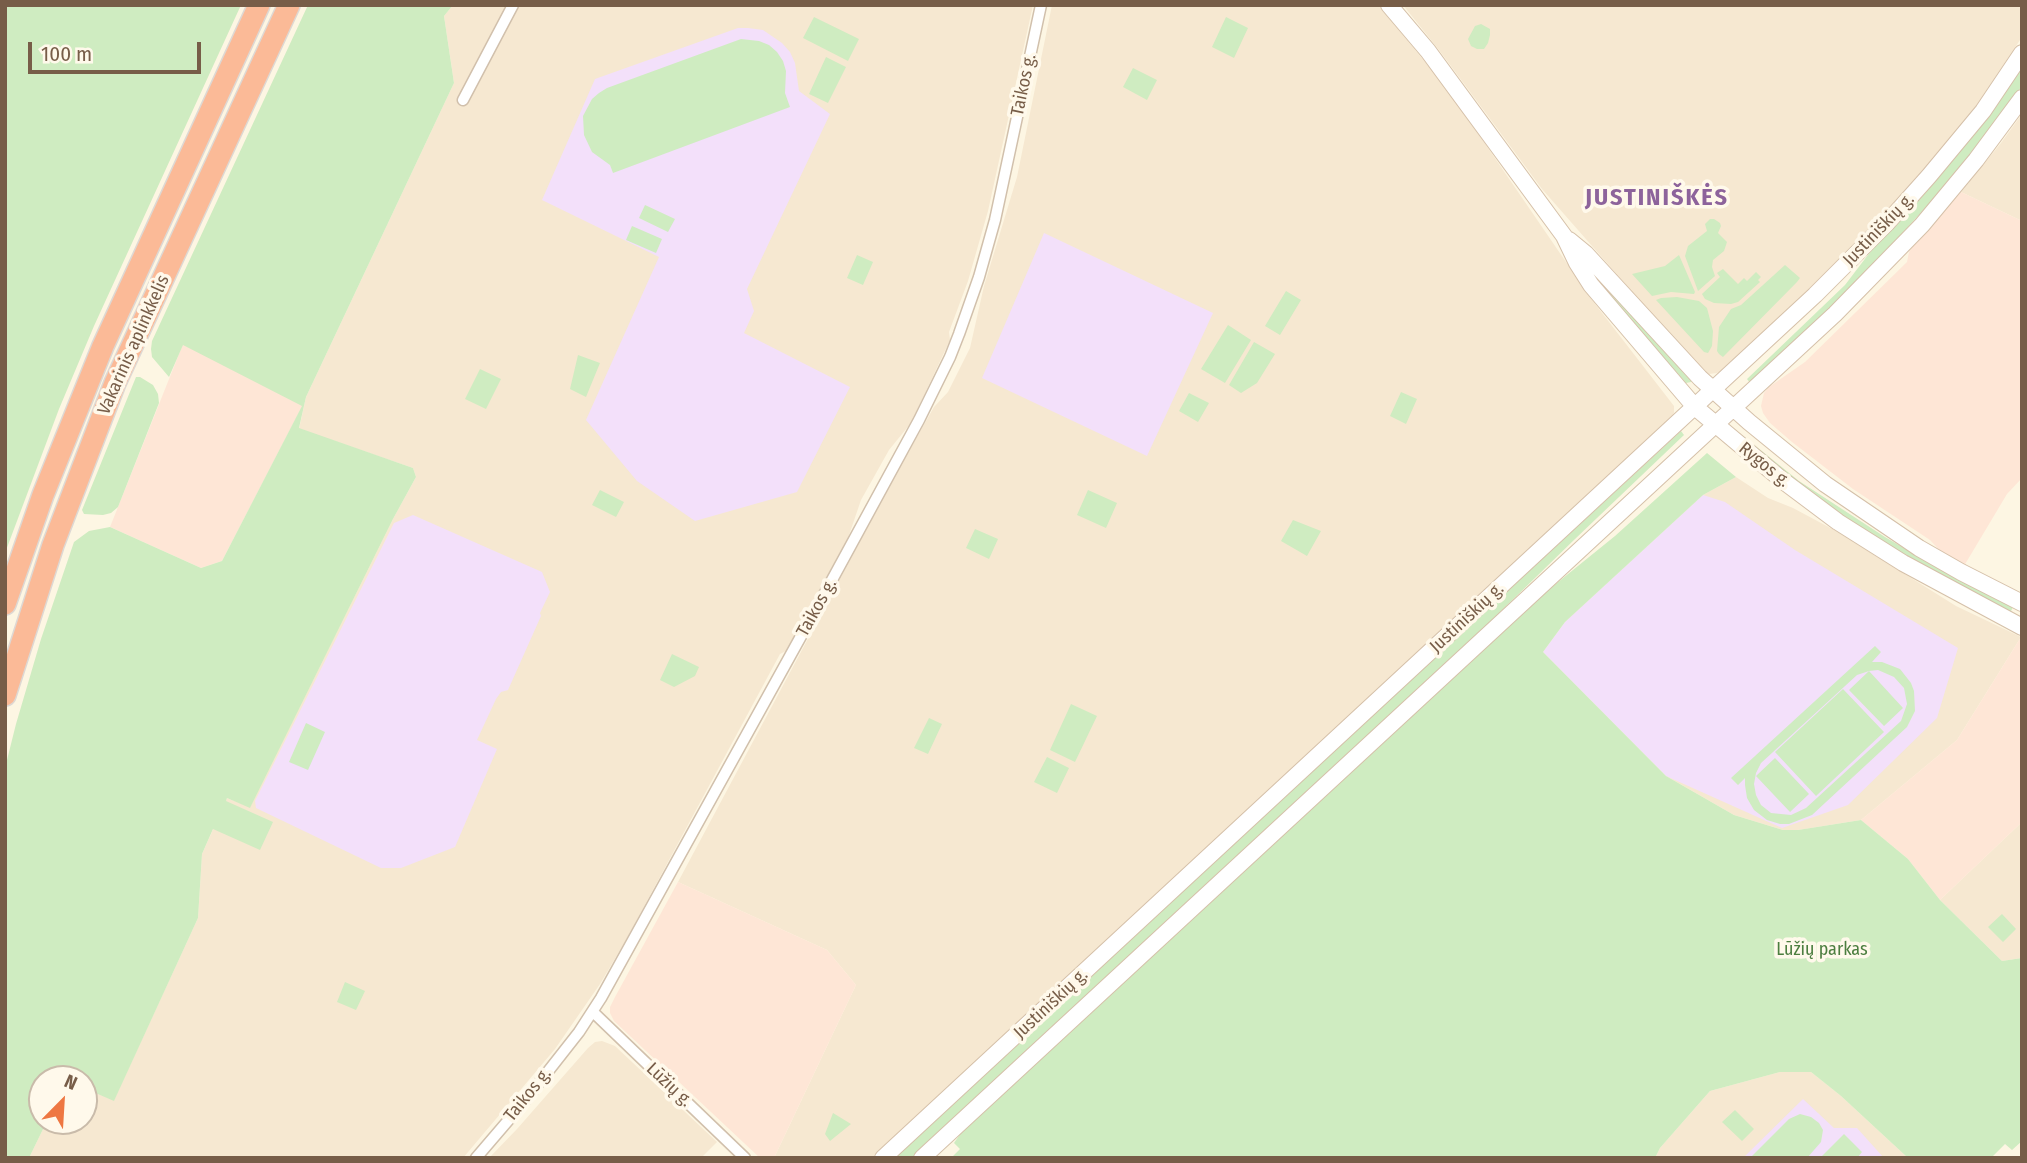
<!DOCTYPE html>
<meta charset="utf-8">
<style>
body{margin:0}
#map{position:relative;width:2027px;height:1163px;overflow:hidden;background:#fdf6e3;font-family:"Fira Sans Condensed",sans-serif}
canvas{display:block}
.frame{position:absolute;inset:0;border:7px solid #775d48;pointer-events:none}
.north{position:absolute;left:28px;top:1065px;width:70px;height:70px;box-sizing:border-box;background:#fff9eb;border:2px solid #c9bbaa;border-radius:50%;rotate:24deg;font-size:19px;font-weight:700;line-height:28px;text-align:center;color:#775d48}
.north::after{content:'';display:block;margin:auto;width:24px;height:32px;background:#ee7742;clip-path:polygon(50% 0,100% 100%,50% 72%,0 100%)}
.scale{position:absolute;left:28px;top:42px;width:173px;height:32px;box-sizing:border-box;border:4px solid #775d48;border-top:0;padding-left:9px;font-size:21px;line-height:24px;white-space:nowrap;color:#775d48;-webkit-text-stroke:5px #fff9eb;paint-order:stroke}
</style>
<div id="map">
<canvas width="2027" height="1163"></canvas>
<div class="frame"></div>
<div class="north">N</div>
<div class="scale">100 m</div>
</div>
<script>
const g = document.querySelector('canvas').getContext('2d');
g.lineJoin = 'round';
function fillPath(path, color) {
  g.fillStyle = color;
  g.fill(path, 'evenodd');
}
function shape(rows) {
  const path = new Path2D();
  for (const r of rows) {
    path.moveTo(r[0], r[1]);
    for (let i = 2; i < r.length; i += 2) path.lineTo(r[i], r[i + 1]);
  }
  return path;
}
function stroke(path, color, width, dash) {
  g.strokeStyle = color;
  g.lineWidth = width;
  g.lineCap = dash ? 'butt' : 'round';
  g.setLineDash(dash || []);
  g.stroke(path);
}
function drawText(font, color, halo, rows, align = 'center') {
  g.font = font + ' "Fira Sans Condensed",sans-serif';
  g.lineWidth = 7;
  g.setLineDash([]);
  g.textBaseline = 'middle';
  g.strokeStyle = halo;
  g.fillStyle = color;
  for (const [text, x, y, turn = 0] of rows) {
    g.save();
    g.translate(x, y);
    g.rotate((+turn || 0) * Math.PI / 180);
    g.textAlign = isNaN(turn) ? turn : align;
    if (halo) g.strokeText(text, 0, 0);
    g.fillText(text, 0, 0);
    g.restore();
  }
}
const residential = shape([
 [453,5,1033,5,988,211,968,281,949,332,950,340,911,423,889,450,861,500,848,538,786,651,780,654,626,940,600,984,555,1049,463,1158,29,1158,47,1121,84,1121,84,1088,114,1100,198,918,202,854,227,798,250,807,393,519,416,477,413,468,299,429,306,397,454,83,444,16],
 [1052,5,1378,5,1449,91,1592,300,1674,406,1674,413,1669,422,1489,589,875,1158,774,1158,856,985,827,950,678,882,896,474,934,407,948,392,970,348,984,286,1017,177],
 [1403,5,2022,5,2022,37,1965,122,1873,228,1732,364,1717,373,1709,374,1700,369,1542,189,1439,50],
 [2022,114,2022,221,1961,192,2001,143],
 [1736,477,1768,498,1793,508,1836,531,1956,606,2021,637,1957,740,1861,820,1798,830,1783,830,1734,815,1666,776,1565,622,1703,495],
 [2022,822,2022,958,2002,961,1940,900],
 [602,1041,615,1046,717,1142,701,1158,489,1158,517,1129,588,1048,595,1042],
 [1780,1072,1811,1072,1841,1096,1908,1158,1655,1158,1660,1148,1710,1091]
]);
const commercial = shape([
 [1961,192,2022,221,2022,478,2007,494,1964,566,1944,555,1930,540,1853,489,1792,442,1770,423,1763,413,1761,406,1764,393,1769,387,1805,362,1907,262,1909,252,1913,246],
 [183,344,303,405,222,561,201,568,110,527],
 [2021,637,2022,822,1940,900,1908,859,1861,820,1957,740],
 [678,882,827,950,856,985,774,1158,760,1158,614,1021,610,1013,610,1007,615,997]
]);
const education = shape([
 [738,28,748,28,763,30,782,43,790,52,795,63,799,91,830,114,747,289,754,311,744,333,850,387,797,492,695,521,637,481,586,420,659,257,542,200,595,79],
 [1044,233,1213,313,1147,456,982,378],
 [1703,495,1725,502,1795,550,1958,648,1937,718,1848,805,1782,828,1666,776,1543,652,1565,622],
 [413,515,542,572,550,592,540,613,541,616,508,690,501,692,496,699,477,740,497,749,455,847,401,868,381,868,256,808,255,801,394,523],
 [1803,1099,1834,1128,1857,1128,1884,1158,1743,1158]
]);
const green = shape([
 [7,5,241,5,94,326,59,409,5,553,5,11],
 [308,5,453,5,444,16,454,83,306,397,299,428,413,468,416,477,393,519,250,808,227,798,226,801,273,822,260,850,213,829,202,854,198,918,114,1101,84,1088,84,1079,42,1079,42,1121,47,1121,29,1158,5,1158,5,768,16,724,41,639,74,542,89,531,110,527,201,568,222,561,302,406,183,345,169,377,152,357,151,349,152,341],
 [814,17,859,39,848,61,803,38],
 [1226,17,1248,28,1234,58,1212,47],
 [1481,24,1490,29,1490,35,1488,43,1484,49,1477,49,1471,46,1468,39,1475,26],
 [741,39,759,41,769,45,777,52,783,61,786,71,785,93,790,107,613,173,610,165,592,152,584,135,583,116,592,99,599,93,607,88],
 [826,57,846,67,828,103,809,94],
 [2022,66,2022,86,1982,143,1929,204,1859,280,1750,383,1747,379,1845,285,1874,247,1928,187],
 [1133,68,1157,80,1147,100,1123,87],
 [645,205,675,219,668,232,639,218],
 [1710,219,1714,219,1720,223,1721,226,1718,233,1727,242,1724,251,1713,260,1712,267,1715,276,1698,291,1685,256,1688,246,1707,231,1705,224],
 [632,226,662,239,656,253,626,240],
 [1576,250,1691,380,1691,382,1686,383,1578,259],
 [857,255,873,262,863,285,847,278],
 [1679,255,1695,292,1694,294,1671,292,1652,296,1632,274,1665,266],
 [1785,265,1800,278,1797,282,1723,357,1719,354,1717,351,1719,327,1731,309,1741,305],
 [1723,269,1738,284,1744,278,1747,281,1756,272,1761,277,1758,280,1760,282,1738,302,1731,304,1714,303,1705,299,1702,294,1720,277,1717,273],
 [1286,291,1301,300,1280,335,1265,326],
 [1677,297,1699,301,1707,308,1713,331,1712,346,1708,353,1704,352,1656,300,1661,298],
 [1228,325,1251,340,1225,383,1201,369],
 [1254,342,1275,354,1257,383,1241,393,1229,385],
 [578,355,600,363,586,397,570,389],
 [480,369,501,379,486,409,465,399],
 [136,377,140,377,153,385,158,394,159,403,118,507,111,513,103,515,84,514,82,510],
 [1401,392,1417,399,1406,424,1390,416],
 [1189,393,1209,403,1198,422,1179,411],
 [1681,431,1684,435,1575,539,1457,654,912,1158,893,1158],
 [1742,435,1799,481,1885,537,1945,572,2013,607,2010,613,1979,598,1869,534,1802,488,1741,437],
 [1707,453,1736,477,1703,495,1565,622,1543,652,1666,776,1734,815,1783,830,1798,830,1861,820,1908,859,1940,900,2002,961,2022,958,2022,1141,2012,1150,2005,1144,1991,1158,1908,1158,1841,1096,1811,1072,1780,1072,1710,1091,1660,1148,1655,1158,951,1158,960,1149,954,1143,965,1127,1531,604,1615,536],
 [600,490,624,502,616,517,592,505],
 [1088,490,1117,503,1106,528,1077,515],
 [1293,520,1321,531,1307,556,1281,541],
 [975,529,998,539,989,559,966,548],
 [1875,646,1881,652,1872,662,1882,662,1900,669,1911,683,1914,691,1915,711,1907,727,1812,815,1789,824,1780,824,1767,820,1754,810,1747,798,1745,785,1745,778,1738,785,1731,778],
 [1878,670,1894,677,1904,688,1907,704,1901,721,1806,808,1791,815,1771,813,1761,805,1756,795,1754,784,1756,773,1761,763,1857,675,1869,671,1849,690,1884,726,1903,708,1869,671],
 [672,654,699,667,695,676,674,687,660,680],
 [1843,689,1884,732,1816,796,1775,752],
 [1071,704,1097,716,1075,762,1050,750],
 [929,718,942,724,928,754,914,748],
 [306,723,325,732,308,770,289,762],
 [1047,757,1069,768,1057,793,1034,782],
 [1775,758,1809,794,1790,812,1756,776],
 [2002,914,2016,929,2003,942,1988,927],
 [345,982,365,991,356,1010,337,1002],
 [1735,1110,1754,1129,1742,1141,1722,1122],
 [833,1113,851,1124,830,1141,825,1134],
 [1800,1114,1811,1117,1819,1123,1823,1130,1821,1142,1807,1158,1750,1158,1789,1119],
 [1844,1134,1862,1152,1857,1158,1820,1158]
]);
const street = shape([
 [463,100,513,5],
 [593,1012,745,1158],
 [476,1158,524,1102,579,1032,601,998,826,591,919,420,950,357,959,334,979,277,995,220,1041,5]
]);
const secondary = shape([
 [1389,5,1428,51,1564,236,1577,263,1591,285,1695,407,1782,480,1838,522,1903,563,2022,627],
 [1569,240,1586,254,1700,378,1749,422,1825,484,1919,548,1961,572,2022,603],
 [883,1158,1815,295,1887,223,1929,176,1983,111,2022,53],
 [922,1158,1835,314,1922,225,1976,160,2022,98]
]);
const highway = shape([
 [5,604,43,495,103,346,259,5],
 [5,695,53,545,115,383,289,5]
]);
const streetNames = [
 ["Taikos g.",1024,85,-78],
 ["Justiniškių g.",1879,230,-46],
 ["Vakarinis aplinkkelis",134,345,-66],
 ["Rygos g.",1764,465,39],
 ["Taikos g.",817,608,-61],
 ["Justiniškių g.",1467,618,-43],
 ["Justiniškių g.",1051,1004,-43],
 ["Lūžių g.",669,1085,43],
 ["Taikos g.",528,1095,-51]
];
const parkNames = [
 ["Lūžių parkas",1822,950]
];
const districtNames = [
 ["JUSTINIŠKĖS",1657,198]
];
fillPath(residential, '#f6e8d1');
fillPath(commercial, '#fee6d6');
fillPath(education, '#f3e0fa');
fillPath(green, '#cfecc1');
stroke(street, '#d1c0ac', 13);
stroke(secondary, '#d5c0a9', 18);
stroke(highway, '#ded8d3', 24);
stroke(street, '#fff', 10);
stroke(secondary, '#fff', 16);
stroke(highway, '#fbba97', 21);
drawText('18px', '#775d48', '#fff9eb', streetNames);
drawText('18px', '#4c7e3f', '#fff9eb', parkNames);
g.letterSpacing = '2px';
drawText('bold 24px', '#8d639b', '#fff9eb', districtNames);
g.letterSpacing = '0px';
</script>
